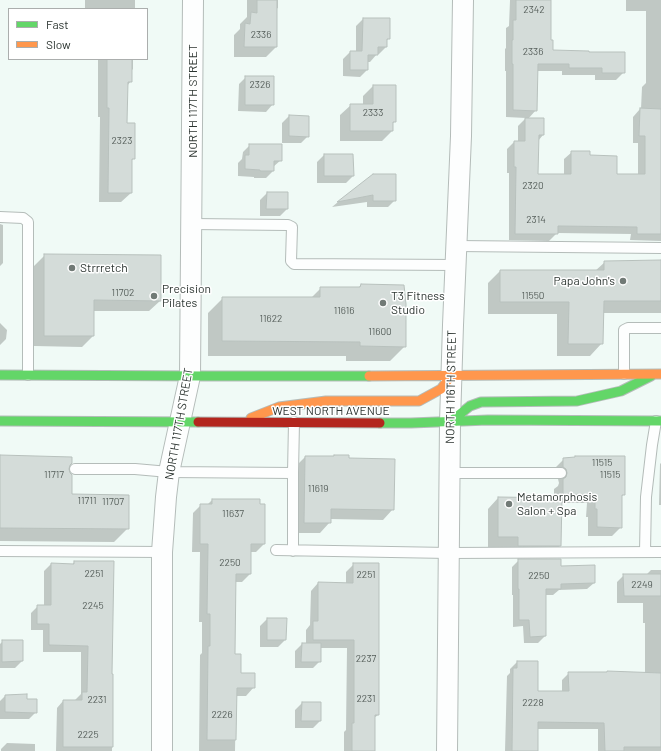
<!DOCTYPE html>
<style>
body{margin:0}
#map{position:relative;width:661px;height:751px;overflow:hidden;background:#f0faf6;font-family:Barlow,sans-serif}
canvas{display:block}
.legend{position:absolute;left:8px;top:8px;width:140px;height:52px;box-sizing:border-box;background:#fff;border:1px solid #abaead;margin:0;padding:5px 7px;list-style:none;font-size:12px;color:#2c3531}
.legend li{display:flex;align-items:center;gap:8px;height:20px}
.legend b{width:20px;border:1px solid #abaead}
</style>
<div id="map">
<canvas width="661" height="751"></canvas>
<ul class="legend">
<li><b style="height:5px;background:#63d668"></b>Fast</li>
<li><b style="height:5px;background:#ff974d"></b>Slow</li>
</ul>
</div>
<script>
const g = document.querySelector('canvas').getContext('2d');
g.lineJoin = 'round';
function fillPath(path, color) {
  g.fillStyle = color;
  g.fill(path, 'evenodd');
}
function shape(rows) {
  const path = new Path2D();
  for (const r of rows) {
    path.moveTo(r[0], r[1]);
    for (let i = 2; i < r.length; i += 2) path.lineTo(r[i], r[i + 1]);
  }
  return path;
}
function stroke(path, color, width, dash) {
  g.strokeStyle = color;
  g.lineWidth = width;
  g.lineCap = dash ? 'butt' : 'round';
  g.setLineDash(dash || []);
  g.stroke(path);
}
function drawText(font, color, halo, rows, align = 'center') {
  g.font = font + ' Barlow,sans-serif';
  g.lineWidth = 3;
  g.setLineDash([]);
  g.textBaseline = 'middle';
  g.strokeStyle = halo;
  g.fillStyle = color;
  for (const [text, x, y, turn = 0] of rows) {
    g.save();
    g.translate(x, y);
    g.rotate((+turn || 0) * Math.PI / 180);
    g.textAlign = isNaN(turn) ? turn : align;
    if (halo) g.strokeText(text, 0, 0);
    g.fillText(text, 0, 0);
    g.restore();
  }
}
const shadow = shape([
 [85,0,135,0,135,9,85,9],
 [247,0,278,0,278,8,276,9,276,47,266,57,234,57,234,35,240,29,240,24,247,17],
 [510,0,550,0,550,41,552,51,624,72,616,80,595,80,595,75,562,75,562,71,537,71,536,110,528,119,543,119,543,135,538,141,537,175,564,175,564,159,572,152,589,156,616,175,638,175,638,143,633,143,633,117,640,109,641,109,642,87,646,83,646,11,626,11,626,0,661,0,661,241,630,240,631,234,557,233,549,241,509,240,509,173,507,173,507,149,514,142,518,142,518,126,526,118,506,117,506,71,505,71,505,49,506,48,506,28,509,26],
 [363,19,389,19,389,38,386,41,386,47,379,54,377,54,370,62,367,62,367,70,360,77,343,76,343,59,350,52,356,52,356,26],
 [98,59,133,59,133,69,131,71,131,81,127,86,126,124,134,158,131,161,131,193,121,202,99,202,100,117,98,117],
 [246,77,273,104,266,112,238,111,239,84],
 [373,86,395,121,392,124,392,131,382,141,340,141,340,115,351,105,363,105,363,96],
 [289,116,308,136,301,143,282,143,282,123],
 [250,145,281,160,273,167,273,171,266,178,254,178,254,177,238,176,238,163,242,159,243,152],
 [324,155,352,155,353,176,346,183,317,183,317,162],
 [374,175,395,200,388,207,367,207,367,202,332,207,338,202],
 [267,193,287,209,280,216,260,216,260,200],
 [0,224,3,225,3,263,0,266],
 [45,255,160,301,149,311,93,311,93,336,82,347,34,346,34,266],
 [661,261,661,313,602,313,602,343,590,356,557,356,557,314,488,314,488,283,500,271,595,271,605,262],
 [361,285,405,346,390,361,346,361,346,356,208,356,208,313,223,298,311,298,321,288,358,288],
 [0,323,7,330,6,339,0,345],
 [0,456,68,466,71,495,128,528,114,542,0,541],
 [305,457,348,459,393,509,383,520,330,519,330,522,320,533,294,533,295,467],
 [564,459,624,494,621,497,621,527,612,536,588,536,588,517,586,517,587,503,561,503,560,546,549,556,508,556,508,547,488,547,488,509,498,498,554,499,554,489,558,486,559,483,558,479,554,476,555,468],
 [661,463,661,505,659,505,660,464],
 [212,500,259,505,264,505,264,544,256,552,250,552,250,574,242,582,235,582,234,655,240,674,254,687,246,696,236,696,235,751,199,751,200,655,202,653,202,622,199,622,200,552,192,552,193,513,201,505,207,505],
 [519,560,560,567,594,583,587,589,559,590,553,595,545,595,545,636,538,643,524,643,523,626,513,627,513,595,512,595,512,567],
 [74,562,112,675,112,751,56,751,57,708,63,701,75,701,75,700,81,694,81,652,43,652,43,630,31,630,31,613,38,606,44,606,44,571,51,564,72,565],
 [354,564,378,715,374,718,374,751,344,751,344,732,346,730,347,648,320,648,320,661,313,668,295,668,295,651,302,644,306,644,306,630,310,625,311,591,318,583,346,584,346,572],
 [651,570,661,570,661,751,598,751,598,729,537,729,537,751,505,751,507,676,510,673,510,669,517,662,537,692,562,692,562,680,569,673,645,674,645,623,643,623,643,603,617,603,617,582,624,575,646,575],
 [267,619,285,640,278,647,260,647,260,626],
 [3,641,22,661,15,668,0,668,0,644],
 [5,696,26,700,36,712,29,719,0,719,0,701],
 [302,703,320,721,313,728,295,728,295,710],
 [7,743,35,744,35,751,1,751,1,749]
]);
const building = shape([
 [257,0,277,0,277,47,244,47,245,23,250,24,251,12,257,13,257,0],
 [516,0,551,0,551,40,553,40,553,50,589,51,589,52,625,52,625,73,602,73,602,68,569,68,569,64,538,64,537,111,513,110,513,64,512,64,512,40,513,40,513,20,516,20,516,0],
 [363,18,390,18,390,39,387,39,387,47,378,47,378,55,368,55,368,70,350,70,350,51,362,51,363,18],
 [107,59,132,59,132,82,128,82,127,123,135,123,135,159,132,159,132,193,108,193,109,108,107,108,107,59],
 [245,76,274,76,274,105,245,105,245,76],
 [373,85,396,85,396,122,393,122,393,131,350,131,350,104,373,104,373,85],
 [640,108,661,109,661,234,637,234,637,227,558,226,558,234,515,234,516,167,514,167,514,141,525,141,525,118,544,118,544,135,539,135,538,174,571,174,571,151,590,151,590,155,617,156,617,174,645,174,645,136,639,136,640,108],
 [289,115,309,116,309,137,289,136,289,115],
 [249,144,282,144,282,161,274,161,274,171,260,171,260,170,245,169,245,155,249,155,249,144],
 [324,154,353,154,354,176,324,176,324,154],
 [373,174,396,174,396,201,373,201,373,195,337,202,373,174],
 [267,192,288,192,288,209,266,209,267,192],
 [44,254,161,255,161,301,94,300,94,336,44,336,44,254],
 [661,260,661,301,604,301,603,344,568,344,569,302,500,302,500,270,604,270,604,261,661,260],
 [361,284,404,285,406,304,406,347,360,346,360,342,222,341,222,297,320,297,320,287,360,287,361,284],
 [0,455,72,457,72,463,70,465,69,469,70,473,72,475,72,494,129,495,129,529,0,528,0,455],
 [334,455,349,455,349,458,395,459,394,510,331,509,331,523,304,523,305,456,334,456,334,455],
 [575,456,625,456,625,495,622,495,622,528,597,527,597,509,595,509,595,495,563,494,563,479,566,477,567,473,566,469,563,467,563,458,575,457,575,456],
 [498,497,562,498,561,546,518,546,518,537,498,537,498,497],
 [212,499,260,499,260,504,265,504,265,544,251,544,251,574,236,574,235,654,241,654,241,673,255,673,255,688,237,688,236,740,207,740,208,646,210,646,210,614,207,614,208,544,200,544,200,504,212,504,212,499],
 [518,559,561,559,561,566,595,565,595,583,561,584,561,589,546,589,546,636,530,637,529,620,519,620,519,589,518,589,518,559],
 [74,561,114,561,112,674,113,674,113,747,63,747,63,700,82,700,82,692,87,692,88,646,49,645,49,624,37,624,37,605,51,605,51,563,74,564,74,561],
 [353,563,379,563,379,715,375,715,375,751,352,751,352,723,354,723,354,640,313,640,313,621,318,621,318,582,353,583,353,563],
 [623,574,661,574,661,596,624,596,623,574],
 [267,618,287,618,286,640,267,640,267,618],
 [2,640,23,640,23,661,2,662,2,640],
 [302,643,321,643,321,662,301,662,302,643],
 [517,661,538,661,538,691,569,691,568,672,607,672,607,671,661,673,661,747,624,747,624,751,605,751,604,723,538,722,538,751,512,751,513,668,517,668,517,661],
 [27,694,27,699,37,699,37,713,5,712,5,695,27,694],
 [302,702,321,702,321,721,301,721,302,702]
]);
const lane = shape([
 [0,217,23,218,28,222,28,375],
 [192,224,288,225,292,227,291,261,294,264,456,265],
 [457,246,661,248],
 [624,374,624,330,628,328,661,328],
 [75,469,135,469,169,472,293,473],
 [450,473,561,473],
 [276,550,449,553,661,552],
 [0,551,162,552],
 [293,551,293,473,294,422],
 [645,552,646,497,652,445,656,421]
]);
const street = shape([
 [162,751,162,552,164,525,166,497,169,472,190,376,193,0],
 [447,751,450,422,453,325,461,136,463,0]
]);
const fast = shape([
 [0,375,207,376,369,376],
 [0,421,198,422],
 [450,422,470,406,481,402,577,401,621,391,651,376],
 [380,423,411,423,488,420,661,421]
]);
const slow = shape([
 [369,376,661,374],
 [251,418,279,407,326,401,419,401,441,389,451,376]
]);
const jam = shape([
 [198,422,380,423]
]);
const markers = [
 [72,268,4,"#717a76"],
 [623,281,4,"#717a76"],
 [154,296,4,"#717a76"],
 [383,303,4,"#717a76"],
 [509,504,4,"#717a76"]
];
const numberNames = [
 ["2342",534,10],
 ["2336",261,35],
 ["2336",533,52],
 ["2326",260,85],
 ["2333",373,113],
 ["2323",122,141],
 ["2320",533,186],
 ["2314",536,220],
 ["11702",123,293],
 ["11550",533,296],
 ["11616",344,311],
 ["11622",271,319],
 ["11600",380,332],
 ["11515",602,463],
 ["11717",54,475],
 ["11515",610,475],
 ["11619",318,489],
 ["11711",87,501],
 ["11707",113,502],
 ["11637",233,514],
 ["2250",230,563],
 ["2251",94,574],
 ["2251",366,575],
 ["2250",539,576],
 ["2249",642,585],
 ["2245",93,606],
 ["2237",366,659],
 ["2231",366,699],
 ["2231",97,700],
 ["2228",533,703],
 ["2226",222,715],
 ["2225",88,735]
];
const streetNames = [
 ["NORTH 117TH STREET",193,101,-90],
 ["NORTH 116TH STREET",451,387,-89],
 ["WEST NORTH AVENUE",331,411],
 ["NORTH 117TH STREET",179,424,-80]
];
const poiNames = [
 ["Strrretch",80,268],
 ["Papa John's",615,281,"right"],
 ["Precision",162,289],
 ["Pilates",162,303],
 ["T3 Fitness",391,296],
 ["Studio",391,310],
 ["Metamorphosis",517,497],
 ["Salon + Spa",517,511]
];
fillPath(shadow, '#0003');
fillPath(building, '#d4dcd9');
stroke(building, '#b8c1bd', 1);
stroke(lane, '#b4bcb9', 12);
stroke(street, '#b4bcb9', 22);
stroke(fast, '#b4bcb9', 11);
stroke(slow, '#b4bcb9', 11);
stroke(jam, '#b4bcb9', 11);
stroke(lane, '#fdfefe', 10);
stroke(street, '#fdfefe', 20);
stroke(fast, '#63d668', 9);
stroke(slow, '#ff974d', 9);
stroke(jam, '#b3261e', 9);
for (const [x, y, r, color] of markers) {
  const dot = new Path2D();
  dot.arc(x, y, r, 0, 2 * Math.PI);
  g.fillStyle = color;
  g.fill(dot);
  stroke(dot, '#fff', 1.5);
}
drawText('10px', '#565f5b', null, numberNames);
drawText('12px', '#2c3531', '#fff', streetNames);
drawText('12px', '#2c3531', '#fff', poiNames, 'left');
</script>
